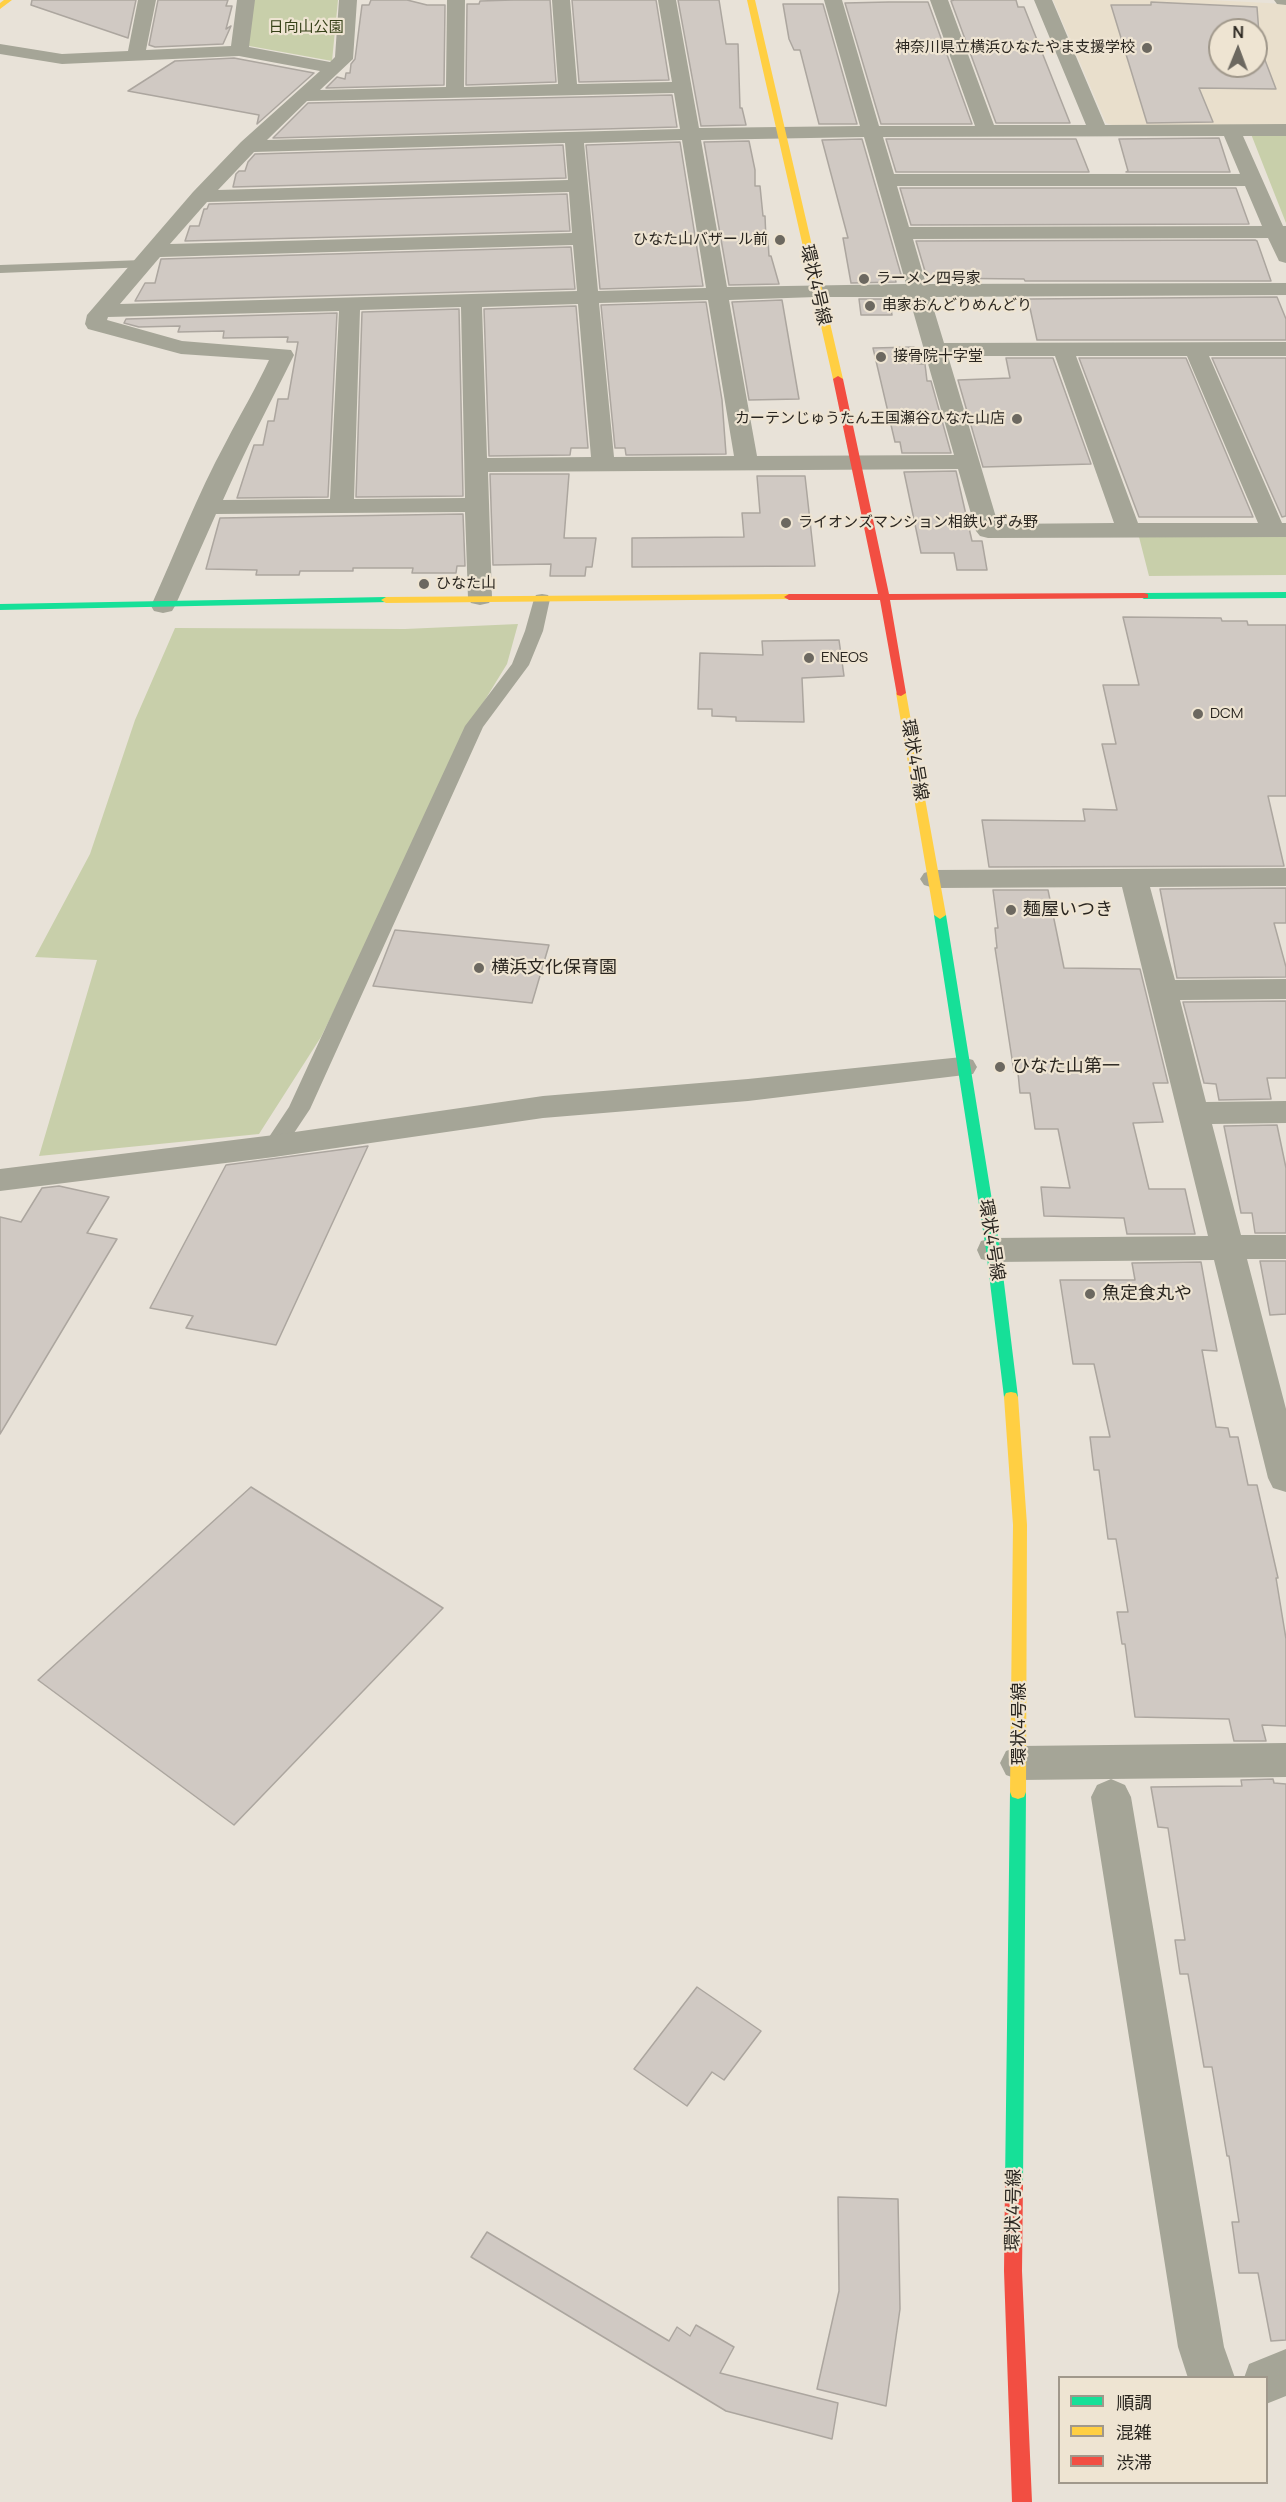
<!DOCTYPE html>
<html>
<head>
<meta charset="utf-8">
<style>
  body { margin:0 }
  #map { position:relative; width:1286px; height:2502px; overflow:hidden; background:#e8e2d8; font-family:Manrope,"Noto Sans JP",sans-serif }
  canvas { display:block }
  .legend { position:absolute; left:1058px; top:2376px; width:210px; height:108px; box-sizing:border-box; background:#eee4d2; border:2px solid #a0988b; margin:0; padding:8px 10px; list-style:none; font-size:18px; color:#2a2620 }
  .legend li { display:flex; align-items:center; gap:12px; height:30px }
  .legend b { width:30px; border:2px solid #a0988b }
  .north { position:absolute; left:1208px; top:18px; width:60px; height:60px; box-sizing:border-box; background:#eee4d2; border:2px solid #a0988b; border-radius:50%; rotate:1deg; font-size:16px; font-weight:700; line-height:24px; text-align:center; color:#2a2620 }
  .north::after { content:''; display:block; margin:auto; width:21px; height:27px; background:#6c6860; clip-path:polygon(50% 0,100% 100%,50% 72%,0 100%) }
</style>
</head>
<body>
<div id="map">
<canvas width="1286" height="2502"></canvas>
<ul class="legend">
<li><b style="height:8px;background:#16e098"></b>順調</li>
<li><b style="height:8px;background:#ffcf43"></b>混雑</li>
<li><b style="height:8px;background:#f24e42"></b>渋滞</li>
</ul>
<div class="north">N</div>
</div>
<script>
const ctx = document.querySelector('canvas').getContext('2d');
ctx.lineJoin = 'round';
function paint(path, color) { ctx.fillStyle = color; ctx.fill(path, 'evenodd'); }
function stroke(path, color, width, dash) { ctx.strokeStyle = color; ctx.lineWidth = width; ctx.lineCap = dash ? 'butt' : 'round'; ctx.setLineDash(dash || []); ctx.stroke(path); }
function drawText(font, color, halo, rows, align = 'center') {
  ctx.font = font + ' Manrope,"Noto Sans JP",sans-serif'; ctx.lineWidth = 4.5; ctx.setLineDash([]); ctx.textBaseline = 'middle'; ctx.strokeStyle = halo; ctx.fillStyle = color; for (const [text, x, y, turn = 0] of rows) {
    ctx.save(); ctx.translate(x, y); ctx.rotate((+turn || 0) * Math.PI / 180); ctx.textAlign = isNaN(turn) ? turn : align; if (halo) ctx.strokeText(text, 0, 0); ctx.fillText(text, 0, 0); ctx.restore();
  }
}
paint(new Path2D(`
  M1053,0H1210L1286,4V125L1115,126L1106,123ZM1220,30H1256V66H1220Z`), '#e9dfcc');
paint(new Path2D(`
  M252,0H338L332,61L244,45Z
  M1251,134H1286V223Z
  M1139,537H1286V575L1149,576Z
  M518,624L507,664L469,726L399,879L321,1037L259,1134L39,1156L97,960L35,957L90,854L135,720L175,628L405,629Z`), '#c8cfaa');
const building = new Path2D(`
  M32,0H136L128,38L31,5Z
  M158,0H228L226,6H232L226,29L231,26L223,44L155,47L149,45Z
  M371,0H407L427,5H445L444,85L326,88L337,77L345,79L346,73H350L351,64L355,59L362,5H369Z
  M513,0H550L556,82L466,85L467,4H479L480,1Z
  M572,0H656L669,80L579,82Z
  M678,0H719L726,44H738L740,108H742L746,125L701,126Z
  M954,0H1016L1018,7H1024L1070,123H996L951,1Z
  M889,2H928L972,124H881L845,3Z
  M1151,2L1257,7L1260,47L1276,89L1199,88L1213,122L1147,123L1111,5H1151ZM1220,30H1256V66H1220Z
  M783,4H823L857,124H819L800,50H794L789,39Z
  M234,58L314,73L257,124L259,115L128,91L175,61Z
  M672,95L677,127L273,138L308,103Z
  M1219,138L1230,172H1126L1128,171L1119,139Z
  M862,139L902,278H895L896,282L851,283L843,238H848L822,140Z
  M886,139H1076L1089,172H896Z
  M749,141L755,170V186H760L763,216H765L766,240H768L769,256H771L779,284L729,285L704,142Z
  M680,142L703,286L600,289L586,145Z
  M563,145L566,178L233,187L236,174L239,171H245L248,162L255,154Z
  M900,188H1236L1249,224L911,225Z
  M567,194L570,231L185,241L190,226H199L204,209H207L209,204Z
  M1255,240L1257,241L1271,281H1025L1024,279L927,278L916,241Z
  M571,247L575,289L135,301L145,283H155L161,259Z
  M1277,297L1286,319V340H1037L1028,299Z
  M859,299H889L892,315H861Z
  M782,300L799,399L749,400L732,302Z
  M706,302L722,400L726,454L626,455L625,448H615L601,305Z
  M576,306L588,448H571L570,455L489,456L484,309Z
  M459,309L463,496L356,497L362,312Z
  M337,313L328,497L237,498L254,445H263L268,421H274L278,399H288L298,342H287L288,337L223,338L224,331L178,332L180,326L139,327L124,323L126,319Z
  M914,347L917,364H925L927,381H931L951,453H902L900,442H895L873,348Z
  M1006,358H1053L1091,464L983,467L958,380L1010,378Z
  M1079,358H1186L1253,517H1139Z
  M1212,358H1286V516L1282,517Z
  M956,471L972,541H982L987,570H957L954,553H921L904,472Z
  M490,474H569L564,538H596L592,567H586L585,576H550L551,564L493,565Z
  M757,476H805L815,566L632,567V538L744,537L742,513H760Z
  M463,514L465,566H457L456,573H412L413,568H353V571H300L299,575H256L257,570L206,569L220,518Z
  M1123,617L1221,618L1222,621H1247L1248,625H1286V796H1268L1284,866L989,867L982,820L1085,821L1083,809L1117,810L1102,744H1116L1103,685H1139Z
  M839,640L844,676L802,678L804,722L736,721V717L712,716V709H698L700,653L763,655L762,641Z
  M1286,888V923H1274L1286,967V977L1177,978L1160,889Z
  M993,890H1048L1064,968L1140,969L1168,1083H1153L1163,1122L1133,1123L1149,1189H1185L1195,1234H1127L1124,1218L1044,1216L1041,1187L1070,1188L1058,1129H1035L1030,1093H1020L1018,1073L1014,1072L995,948H997L995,928H998Z
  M395,930L549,945L532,1003L373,986Z
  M1286,1001V1078H1267L1271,1099L1219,1100L1216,1084L1204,1083L1183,1002Z
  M1277,1125L1286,1168V1233H1255L1252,1213H1241L1224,1126Z
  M368,1146L276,1345L186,1328L193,1316L150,1308L226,1165Z
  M59,1186L109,1197L87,1233L117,1239L0,1434V1217L21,1222L42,1188Z
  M1260,1261H1286V1314L1270,1315Z
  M1201,1262L1217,1351L1202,1350L1216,1427L1228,1428L1230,1437H1238L1248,1485H1257L1278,1578H1276L1286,1639V1726L1262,1725L1266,1741H1234L1229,1719L1135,1717L1125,1644H1122L1117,1612H1128L1116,1539H1108L1099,1470H1094L1090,1437H1110L1094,1364H1073L1060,1280H1135L1132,1263Z
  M251,1487L443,1608L234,1825L38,1680Z
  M1273,1779L1274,1783L1286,1784V2340L1271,2341L1258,2273H1239L1232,2222H1239L1229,2156H1227L1212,2067H1204L1188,1974H1180L1175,1940H1185L1168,1828L1158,1827L1151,1787L1242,1786L1241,1780Z
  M697,1987L761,2031L724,2080L712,2072L687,2106L634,2069Z
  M838,2197L898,2199L900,2309L886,2406L817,2389L839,2291Z
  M487,2232L669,2341L677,2327L690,2336L696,2325L734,2347L720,2373L838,2403L832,2439L726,2411L471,2257Z`);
paint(building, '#d0c9c3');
stroke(building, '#aca69f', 1.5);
paint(new Path2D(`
  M143,260L148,261L150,264L148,267L0,273V265Z
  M542,594L548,595L550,599L543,631L529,665L483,727L310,1109L282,1151L274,1154L266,1151L263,1146L289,1107L465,726L512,664L525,631L534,599L536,595Z`), '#a5a597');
paint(new Path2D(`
  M138,0H156L146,50L231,46L237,0H255L249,47L330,62L335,57L339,0H357L353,59L320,90L446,87L447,0H465L464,87L558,84L552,0H570L577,84L672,82L658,0H676L699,128L860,126L824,0H842L879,126H975L930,0H948L994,125H1086L1034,0H1052L1105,125L1286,124V136H1243L1283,226H1286V263L1279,261L1268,238L913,239L926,284L1286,283V295L930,297L944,343L1286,342V356H1209L1282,523H1286V537L988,538L980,536L976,531L958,469L488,472L492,598L489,603L480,605L471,603L468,598L465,512L216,514L175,606L172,611L163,613L154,611L151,606C176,551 197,495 226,442C240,415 256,388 269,360L181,354L88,329L85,324L87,315L193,192L241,142L320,71L239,56L62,64L0,54V44L62,54L128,51ZM674,93L680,129L267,140L307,101ZM1224,136L1240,174H894L883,137ZM864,137L906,284L727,287L701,140ZM682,140L706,288L598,291L584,143ZM565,143L568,180L218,190L254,152ZM897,186H1245L1262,226L909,227ZM569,192L572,233L170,244L207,202ZM573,245L577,291L120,304L160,257ZM816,297H909L954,455L757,456L729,300ZM708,300L734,456L614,457L599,303ZM578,304L591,457L487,458L482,307ZM461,307L465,498L354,499L360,310ZM339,311L330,499L223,500C245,450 270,404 294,355L291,350L182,341L107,320L108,317ZM948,356H1055L1114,523L998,524ZM1076,356H1187L1258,523H1138Z
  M1274,0H1286V5L1277,4Z
  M1286,868V886L1150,887L1175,980L1286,979V999L1180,1000L1206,1102L1286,1101V1123L1212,1124L1241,1235H1286V1259H1247L1286,1409V1492L1273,1488L1268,1478L1214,1260L993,1262L981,1259L977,1250L981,1241L993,1238L1208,1236L1122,887L934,888L924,885L920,879L924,873L934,870Z
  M962,1057L973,1060L977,1067L973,1074L748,1101L543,1118L274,1157L0,1191V1169L274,1135L543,1096L748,1079Z
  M1286,1743V1777L1020,1780L1006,1775L1000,1763L1006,1751L1020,1746Z
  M1111,1779L1125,1785L1131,1797L1224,2347L1235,2378H1188L1178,2347L1091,1797L1097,1785Z
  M1286,2349V2396L1266,2404V2378H1244L1249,2364Z`), '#a5a597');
paint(new Path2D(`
  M1286,592V598L1144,599L1139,596L1144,593Z
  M386,597L391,600L390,602L0,610V604Z
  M940,911L946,915L1000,1250L1018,1397L1016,1401H1006L1004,1397L986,1250L934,915Z
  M1018,1785L1024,1787L1026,1792L1023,2184L1020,2190L1014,2193L1008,2190L1005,2184L1010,1792L1012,1787Z`), '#16e098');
paint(new Path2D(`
  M4,0H12L0,9V3Z
  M747,0H755L843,379L838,382L833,379Z
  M789,594L793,595V599L386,603L381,600L386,597Z
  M901,690L906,693L946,915L940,919L934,915L896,693Z
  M1011,1392L1016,1393L1018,1397L1027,1525L1026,1792L1024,1797L1018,1799L1012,1797L1010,1792L1013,1525L1004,1397L1006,1393Z`), '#ffcf43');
paint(new Path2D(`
  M838,376L843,379L889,594L1144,593L1148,594V598L890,600L906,693L901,696L897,695L880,600H789L784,597L789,594H878L833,379Z
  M1014,2175L1020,2178L1023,2184L1022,2271L1032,2502H1012L1004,2271L1005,2184L1008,2178Z`), '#f24e42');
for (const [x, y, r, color] of [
  [1147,48,6,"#6c6860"],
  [780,240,6,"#6c6860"],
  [864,279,6,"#6c6860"],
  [870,306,6,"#6c6860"],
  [881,357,6,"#6c6860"],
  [1017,419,6,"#6c6860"],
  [786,523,6,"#6c6860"],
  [424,584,6,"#6c6860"],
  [809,658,6,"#6c6860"],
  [1198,714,6,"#6c6860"],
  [1011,910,6,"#6c6860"],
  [479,968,6,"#6c6860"],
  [1000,1067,6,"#6c6860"],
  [1090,1294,6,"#6c6860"]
]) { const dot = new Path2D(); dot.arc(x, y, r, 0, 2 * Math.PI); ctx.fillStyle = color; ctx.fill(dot); stroke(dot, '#eee4d2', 2); }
drawText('15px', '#364118', '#eee4d2', [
  ["日向山公園",306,28]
]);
drawText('15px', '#2a2620', '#eee4d2', [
  ["神奈川県立横浜ひなたやま支援学校",1135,48,"right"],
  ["ひなた山バザール前",768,240,"right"],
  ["ラーメン四号家",876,279],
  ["串家おんどりめんどり",882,306],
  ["接骨院十字堂",893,357],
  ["カーテンじゅうたん王国瀬谷ひなた山店",1005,419,"right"],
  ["ライオンズマンション相鉄いずみ野",798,523],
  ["ひなた山",436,584],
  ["ENEOS",821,658],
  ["DCM",1210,714]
], 'left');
drawText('18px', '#2a2620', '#eee4d2', [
  ["環状4号線",815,285,77],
  ["環状4号線",914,760,80],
  ["環状4号線",991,1240,81],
  ["環状4号線",1020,1724,-90],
  ["環状4号線",1014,2210,-89]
]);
drawText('18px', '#2a2620', '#eee4d2', [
  ["麺屋いつき",1023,910],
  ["横浜文化保育園",491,968],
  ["ひなた山第一",1012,1067],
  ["魚定食丸や",1102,1294]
], 'left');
</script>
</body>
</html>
